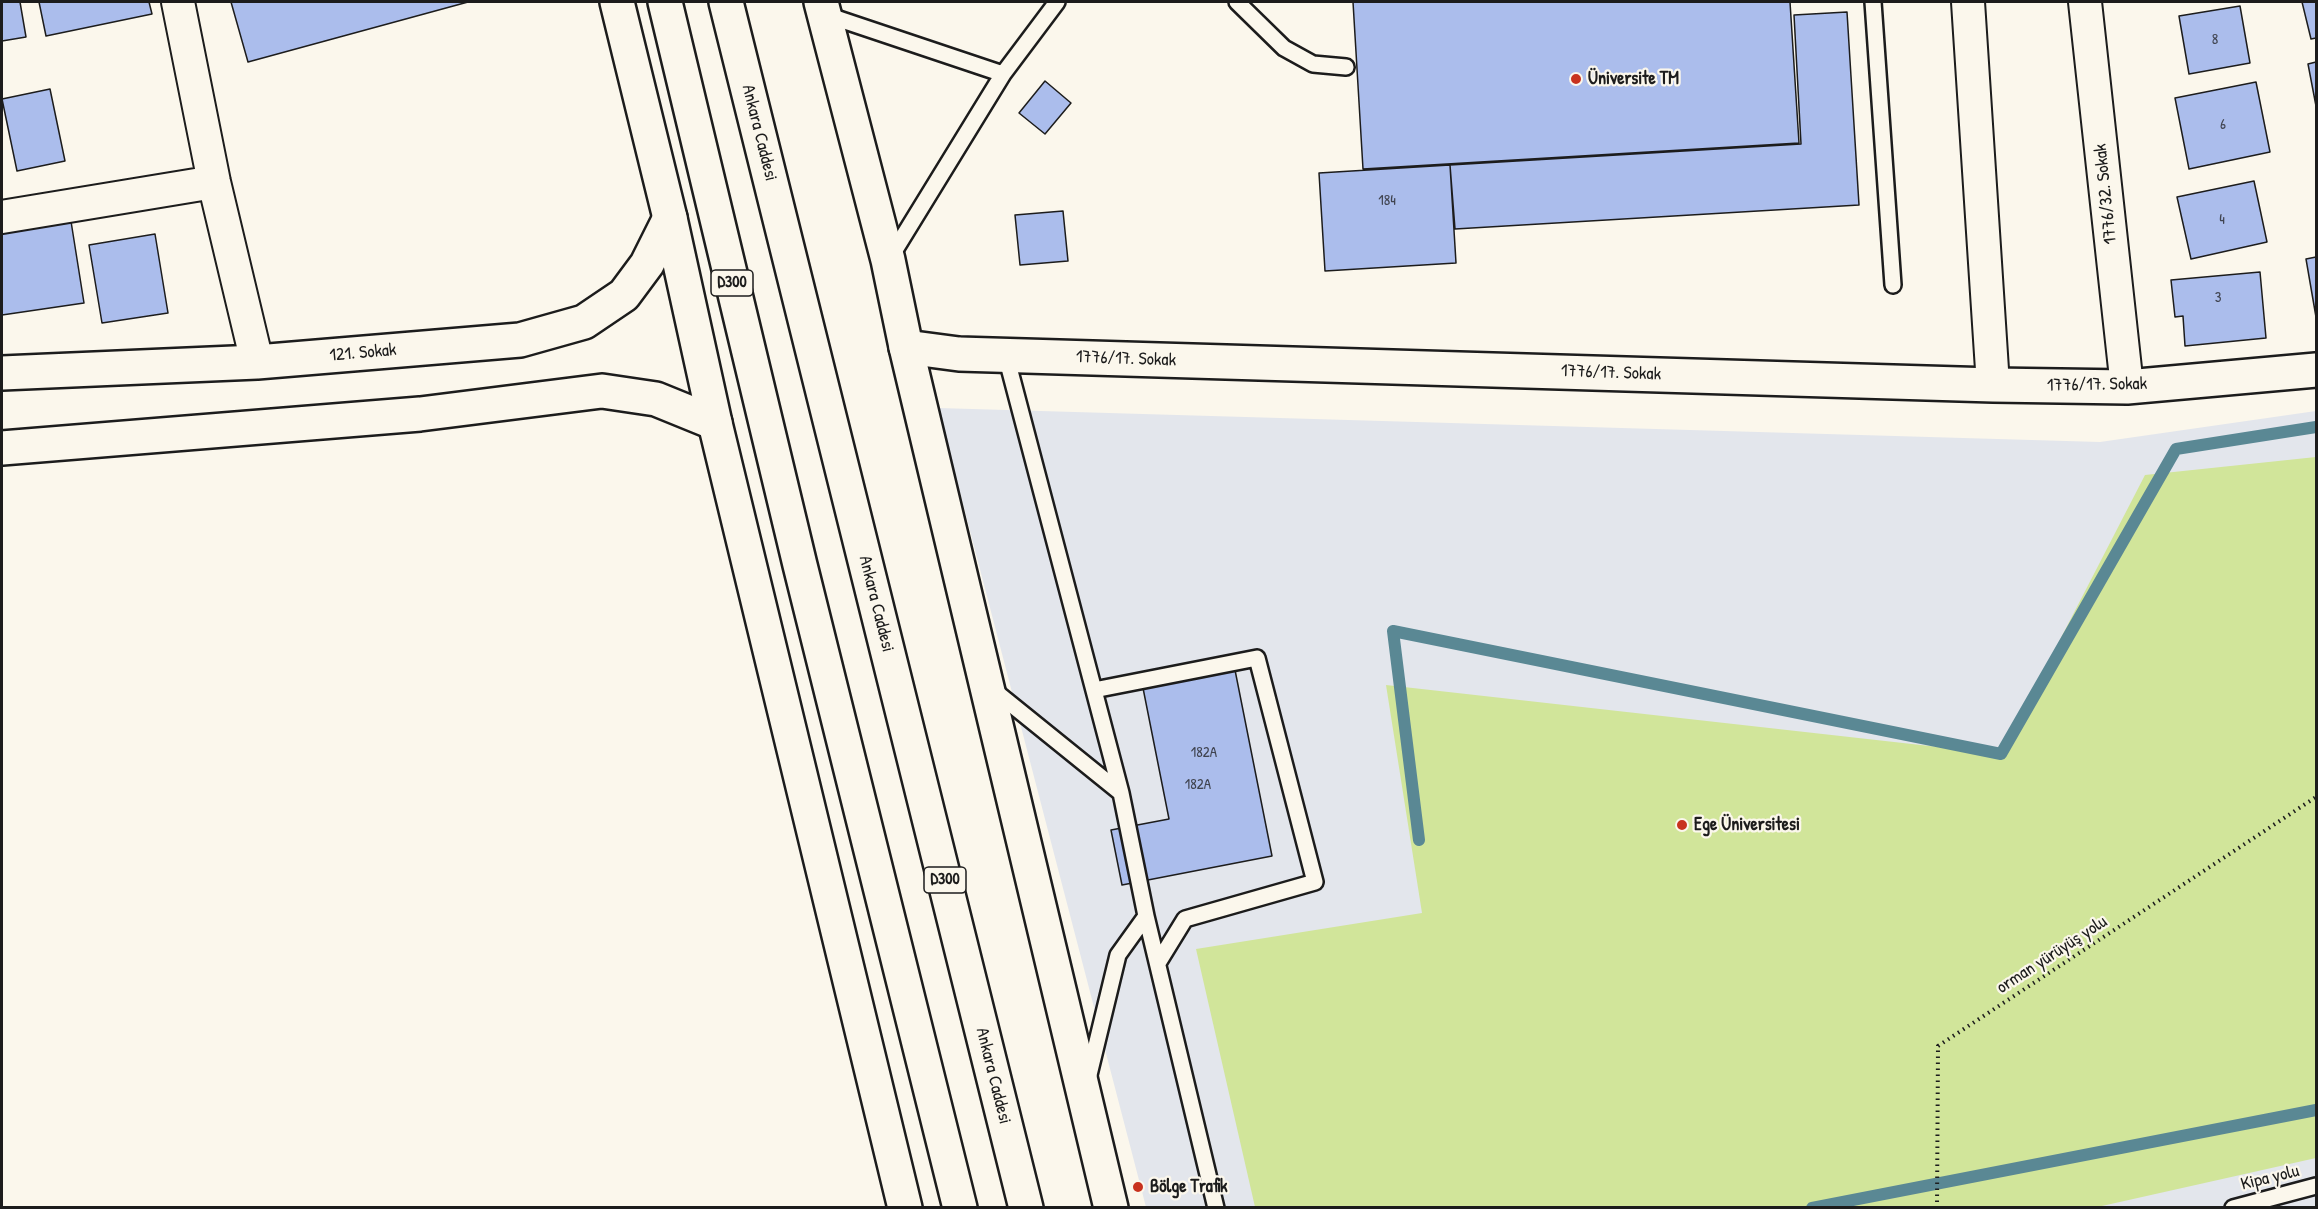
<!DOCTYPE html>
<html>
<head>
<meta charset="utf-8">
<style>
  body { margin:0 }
  #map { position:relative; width:2318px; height:1209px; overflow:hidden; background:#fbf7ec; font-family:"Patrick Hand",sans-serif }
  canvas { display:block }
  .frame { position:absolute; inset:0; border:3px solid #1c1c1c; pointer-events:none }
</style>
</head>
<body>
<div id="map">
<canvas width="2318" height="1209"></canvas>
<div class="frame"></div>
</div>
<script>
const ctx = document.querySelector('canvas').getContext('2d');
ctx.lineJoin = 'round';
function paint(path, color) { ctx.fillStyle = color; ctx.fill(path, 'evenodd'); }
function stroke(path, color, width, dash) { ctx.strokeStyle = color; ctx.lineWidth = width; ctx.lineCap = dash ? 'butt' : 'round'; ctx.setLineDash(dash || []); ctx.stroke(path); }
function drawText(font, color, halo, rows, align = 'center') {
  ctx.font = font + ' "Patrick Hand",sans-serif'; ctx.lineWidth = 4.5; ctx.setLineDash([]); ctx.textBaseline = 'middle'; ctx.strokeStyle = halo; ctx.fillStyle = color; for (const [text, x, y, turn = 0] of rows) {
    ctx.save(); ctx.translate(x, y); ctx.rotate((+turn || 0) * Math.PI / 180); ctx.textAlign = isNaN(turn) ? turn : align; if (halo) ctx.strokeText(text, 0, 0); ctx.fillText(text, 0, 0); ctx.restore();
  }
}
paint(new Path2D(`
  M938,408L2100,442L2316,411V1207H1146Z`), '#e3e6ec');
paint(new Path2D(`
  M2316,457V1158L2093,1208L1255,1207L1196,949L1422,913L1386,685L2001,754L2145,475Z`), '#d1e59a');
stroke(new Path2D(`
  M1419,840L1393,631L2001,754L2176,449L2316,427
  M1812,1208L2316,1110`), '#5a8894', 12);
const building = new Path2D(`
  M2,2H20L26,37L2,41Z
  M39,2H149L152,14L46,36Z
  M231,2H468L248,62Z
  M1353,2H1790L1799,143L1363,169Z
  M2302,2H2316V38L2311,39Z
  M2240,6L2250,63L2189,74L2179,16Z
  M1847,12L1859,205L1455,229L1450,165L1801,144L1794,15Z
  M2316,62V106L2308,64Z
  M1045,81L1071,103L1045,134L1019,113Z
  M2256,82L2270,152L2189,169L2175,98Z
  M50,89L65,161L17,171L2,99Z
  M1450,165L1456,263L1325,271L1319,173Z
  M2254,181L2267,242L2191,259L2177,197Z
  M1063,211L1068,261L1020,265L1015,215Z
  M70,215L84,303L2,315V225Z
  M155,234L168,313L102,323L89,245Z
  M2316,257V317L2306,259Z
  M2260,272L2266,338L2185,346L2183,316L2175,317L2171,280Z
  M1235,670L1272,856L1122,885L1111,830L1169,819L1143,688Z`);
paint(building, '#abbdec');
stroke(building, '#1c1c1c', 1.5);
const service = new Path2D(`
  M1237,2L1284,48L1313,64L1346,67
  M1873,2L1893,285
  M824,14L1003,74
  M890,258L1003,74L1057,2
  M1006,356L1121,793
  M991,688L1121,793L1146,916L1118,955L1088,1079
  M1094,690L1257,658L1315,882L1185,919L1158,963
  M1146,916L1216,1208
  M2233,1208L2316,1186`);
const minor = new Path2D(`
  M178,2L214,182L257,362
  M1968,2L1993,385
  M2085,2L2127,387
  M2,217L214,182`);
const tertiary = new Path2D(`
  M906,347L959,354L1993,385L2127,387L2316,370
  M2,373L257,362L520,340L584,322L624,295L647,264L670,218
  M2,448L420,414L602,391L656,399L715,423`);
const secondary = new Path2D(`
  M617,2L670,218L715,423L905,1208
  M821,2L888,260L906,347L1111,1208`);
const trunk = new Path2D(`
  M665,2L800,565L960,1208
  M726,2L1026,1208`);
stroke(service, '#1c1c1c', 20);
stroke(minor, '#1c1c1c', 36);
stroke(tertiary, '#1c1c1c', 38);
stroke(secondary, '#1c1c1c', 38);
stroke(trunk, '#1c1c1c', 38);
stroke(new Path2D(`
  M1937,1208L1938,1046L2316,797`), '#1c1c1c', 4, [1.5, 4.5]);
stroke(service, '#fbf7ec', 15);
stroke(minor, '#fbf7ec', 32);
stroke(tertiary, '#fbf7ec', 33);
stroke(secondary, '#fbf7ec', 33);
stroke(trunk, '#fbf7ec', 33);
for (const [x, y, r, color] of [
  [1576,79,6,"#c8321e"],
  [1682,825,6,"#c8321e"],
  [1138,1187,6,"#c8321e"]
]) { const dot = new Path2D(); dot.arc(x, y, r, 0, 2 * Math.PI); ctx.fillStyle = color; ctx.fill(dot); stroke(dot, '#fbf7ec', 2); }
drawText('15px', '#404450', null, [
  ["8",2215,40],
  ["6",2223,125],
  ["184",1387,201],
  ["4",2222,220],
  ["3",2218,298],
  ["182A",1204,753],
  ["182A",1198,785]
]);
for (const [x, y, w] of [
  [732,283,42],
  [945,880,42]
]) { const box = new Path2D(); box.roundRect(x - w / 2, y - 13, w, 26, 4.5); ctx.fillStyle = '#fbf7ec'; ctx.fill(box); stroke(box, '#1c1c1c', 1.5); }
drawText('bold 16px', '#1c1c1c', null, [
  ["D300",732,283],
  ["D300",945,880]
]);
drawText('bold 18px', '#1c1c1c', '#fbf7ec', [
  ["Üniversite TM",1588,79],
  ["Ege Üniversitesi",1694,825],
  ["Bölge Trafik",1150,1187]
], 'left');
drawText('18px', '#1c1c1c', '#fbf7ec', [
  ["Ankara Caddesi",759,133,76],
  ["1776/32. Sokak",2106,194,-96],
  ["121. Sokak",363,353,-5],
  ["1776/17. Sokak",1126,359,2],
  ["1776/17. Sokak",1611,373,2],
  ["1776/17. Sokak",2097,385,-1],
  ["Ankara Caddesi",876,604,76],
  ["orman yürüyüş yolu",2052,955,-33],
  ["Ankara Caddesi",993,1076,76],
  ["Kipa yolu",2270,1178,-14]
]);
</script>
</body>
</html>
